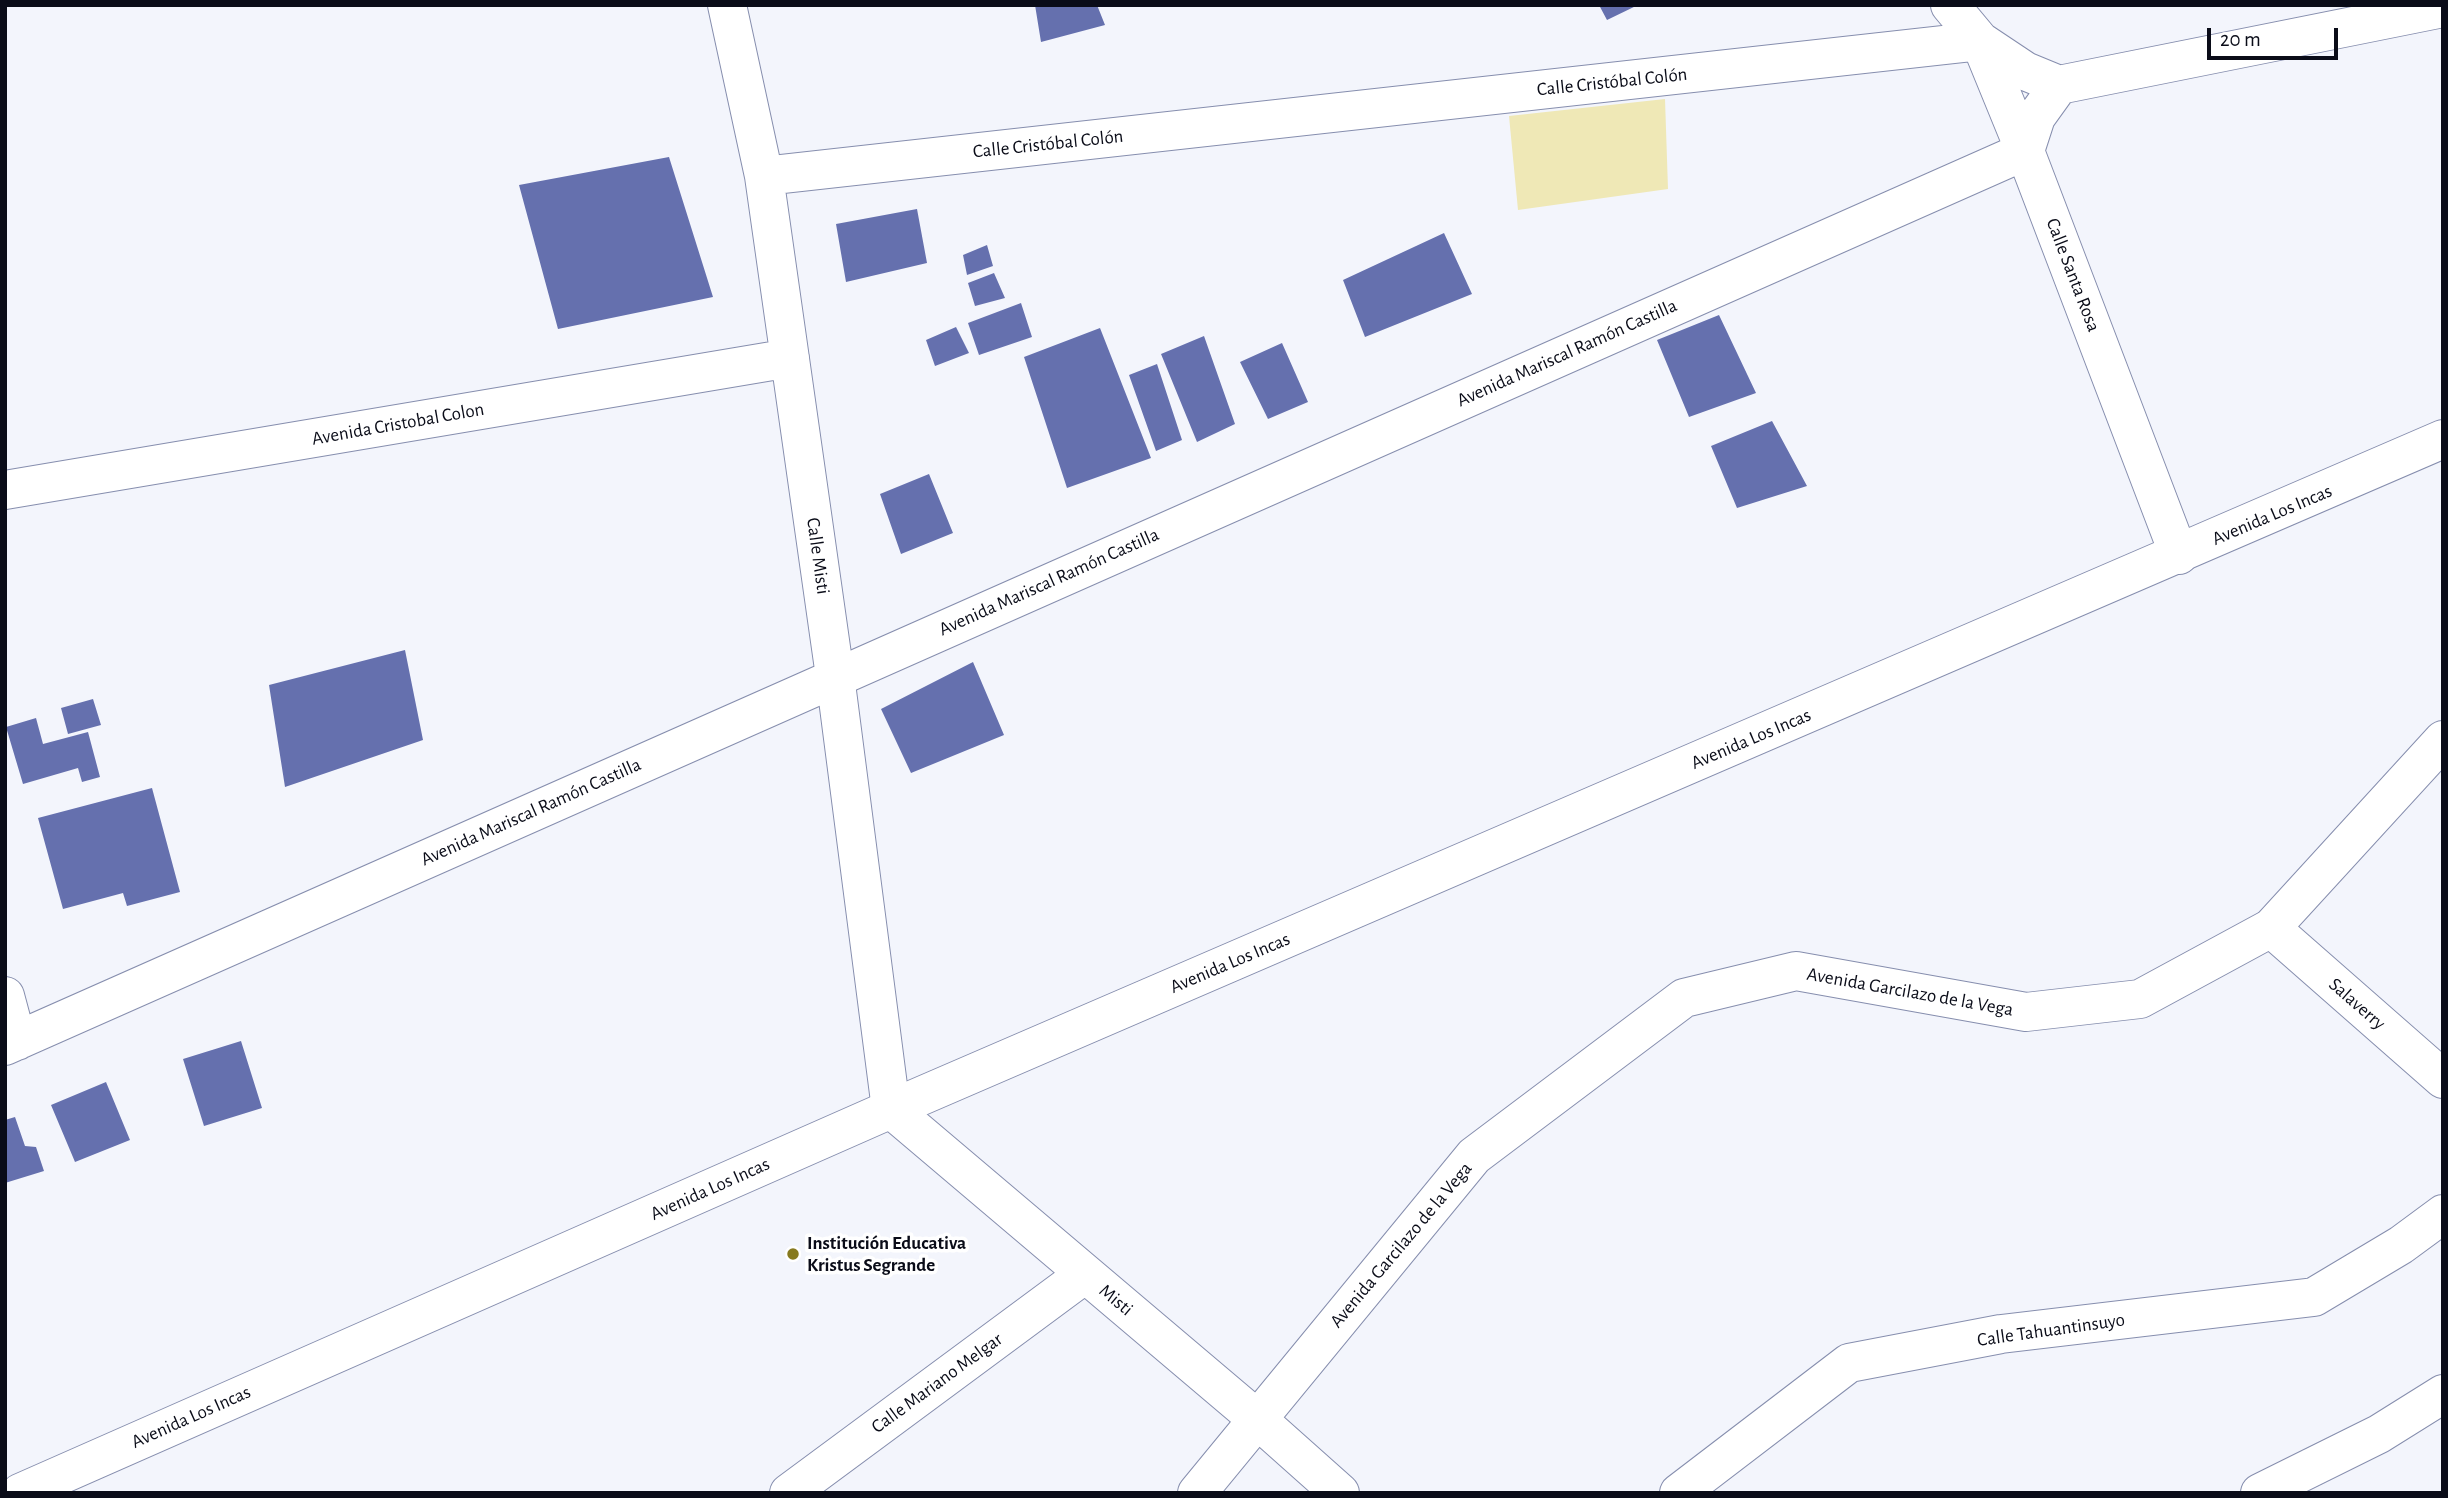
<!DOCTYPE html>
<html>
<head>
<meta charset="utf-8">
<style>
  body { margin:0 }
  #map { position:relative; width:2448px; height:1498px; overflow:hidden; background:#f3f5fc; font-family:"Alegreya Sans",sans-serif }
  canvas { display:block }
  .frame { position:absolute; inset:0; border:7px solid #0a0c18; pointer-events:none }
  .scale { position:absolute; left:2207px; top:28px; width:131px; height:32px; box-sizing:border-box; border:4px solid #0a0c18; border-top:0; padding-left:9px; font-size:21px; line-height:24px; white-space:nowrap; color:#0a0c18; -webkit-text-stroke:5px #fff; paint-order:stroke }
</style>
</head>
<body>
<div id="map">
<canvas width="2448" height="1498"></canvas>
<div class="frame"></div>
<div class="scale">20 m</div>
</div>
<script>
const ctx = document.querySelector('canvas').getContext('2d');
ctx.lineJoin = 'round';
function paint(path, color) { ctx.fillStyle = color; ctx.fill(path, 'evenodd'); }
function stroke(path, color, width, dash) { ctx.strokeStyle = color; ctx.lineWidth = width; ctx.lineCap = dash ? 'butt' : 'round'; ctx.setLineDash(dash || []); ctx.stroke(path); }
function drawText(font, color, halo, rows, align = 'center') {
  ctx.font = font + ' "Alegreya Sans",sans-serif'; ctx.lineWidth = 7; ctx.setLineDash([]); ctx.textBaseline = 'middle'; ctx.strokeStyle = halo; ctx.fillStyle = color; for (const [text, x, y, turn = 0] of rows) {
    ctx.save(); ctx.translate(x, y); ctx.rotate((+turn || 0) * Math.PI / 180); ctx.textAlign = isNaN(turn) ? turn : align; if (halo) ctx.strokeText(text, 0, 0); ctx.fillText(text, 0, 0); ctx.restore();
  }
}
paint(new Path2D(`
  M1665,99L1668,189L1518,210L1509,116Z`), '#efe8b6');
paint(new Path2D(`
  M1035,5H1097L1105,25L1041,42Z
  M1599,5H1638L1607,20Z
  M669,157L713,297L558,329L519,185Z
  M917,209L927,263L846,282L836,224Z
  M1444,233L1472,294L1365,337L1343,280Z
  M987,245L993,266L967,275L963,255Z
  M994,273L1005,298L975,306L968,283Z
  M1021,303L1032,337L979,355L968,323Z
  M1719,315L1756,393L1689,417L1657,340Z
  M956,327L969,353L935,366L926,340Z
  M1100,328L1151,458L1067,488L1024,357Z
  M1204,336L1235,424L1197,442L1161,354Z
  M1282,343L1308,402L1268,419L1240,362Z
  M1157,364L1182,440L1156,451L1129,375Z
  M1772,421L1807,486L1737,508L1711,446Z
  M929,474L953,533L901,554L880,494Z
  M405,650L423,740L285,787L269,685Z
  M973,662L1004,735L911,773L881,709Z
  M93,699L101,725L68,734L61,708Z
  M36,718L43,744L88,732L100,777L82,782L78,768L23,784L6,727Z
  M152,788L180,892L127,906L123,893L63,909L38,818Z
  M241,1041L262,1108L204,1126L183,1059Z
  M106,1082L130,1140L75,1162L51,1105Z
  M15,1117L25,1146L36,1147L44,1171L5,1183V1120Z`), '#6570ae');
const minor = new Path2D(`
  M727,5L764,176L835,676L891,1109L1257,1419L1340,1493
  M1950,5L1980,41L2025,151L2179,555
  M764,176L1980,41L2025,71L2059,85L2443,8
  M5,490L790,358
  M2271,928L2443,1079
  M5,996L17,1041
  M5,1046L2025,151L2036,117L2059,85
  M789,1493L1085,1274
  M1679,1493L1849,1363L2001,1334L2314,1297L2401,1245L2443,1214
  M2260,1493L2379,1434L2443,1394`);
const tertiary = new Path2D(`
  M20,1493L891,1109L2443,439
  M1197,1493L1474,1156L1684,998L1796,971L2026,1012L2140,999L2271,928L2443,740`);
stroke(minor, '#868eae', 40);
stroke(tertiary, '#868eae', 40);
stroke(minor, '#fff', 38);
stroke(tertiary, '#fff', 38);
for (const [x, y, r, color] of [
  [793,1254,7,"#86791e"]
]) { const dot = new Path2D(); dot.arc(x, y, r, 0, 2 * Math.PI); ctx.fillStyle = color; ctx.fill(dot); stroke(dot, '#fff', 2.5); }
drawText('19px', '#0a0c18', '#fff', [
  ["Calle Cristóbal Colón",1612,82,-6],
  ["Calle Cristóbal Colón",1048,144,-6],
  ["Calle Santa Rosa",2073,275,69],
  ["Avenida Mariscal Ramón Castilla",1567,353,-24],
  ["Avenida Cristobal Colon",398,424,-10],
  ["Avenida Los Incas",2272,515,-23],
  ["Calle Misti",818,556,82],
  ["Avenida Mariscal Ramón Castilla",1049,582,-24],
  ["Avenida Los Incas",1751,739,-23],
  ["Avenida Mariscal Ramón Castilla",531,812,-24],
  ["Avenida Los Incas",1230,963,-23],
  ["Avenida Garcilazo de la Vega",1910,992,10],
  ["Salaverry",2357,1004,41],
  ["Avenida Los Incas",710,1189,-24],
  ["Avenida Garcilazo de la Vega",1401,1245,-50],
  ["Misti",1116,1300,40],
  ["Calle Tahuantinsuyo",2051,1330,-8],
  ["Calle Mariano Melgar",937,1383,-36],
  ["Avenida Los Incas",191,1417,-24]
]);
drawText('bold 19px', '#0a0c18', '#fff', [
  ["Institución Educativa",807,1243],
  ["Kristus Segrande",807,1265]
], 'left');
</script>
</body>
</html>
